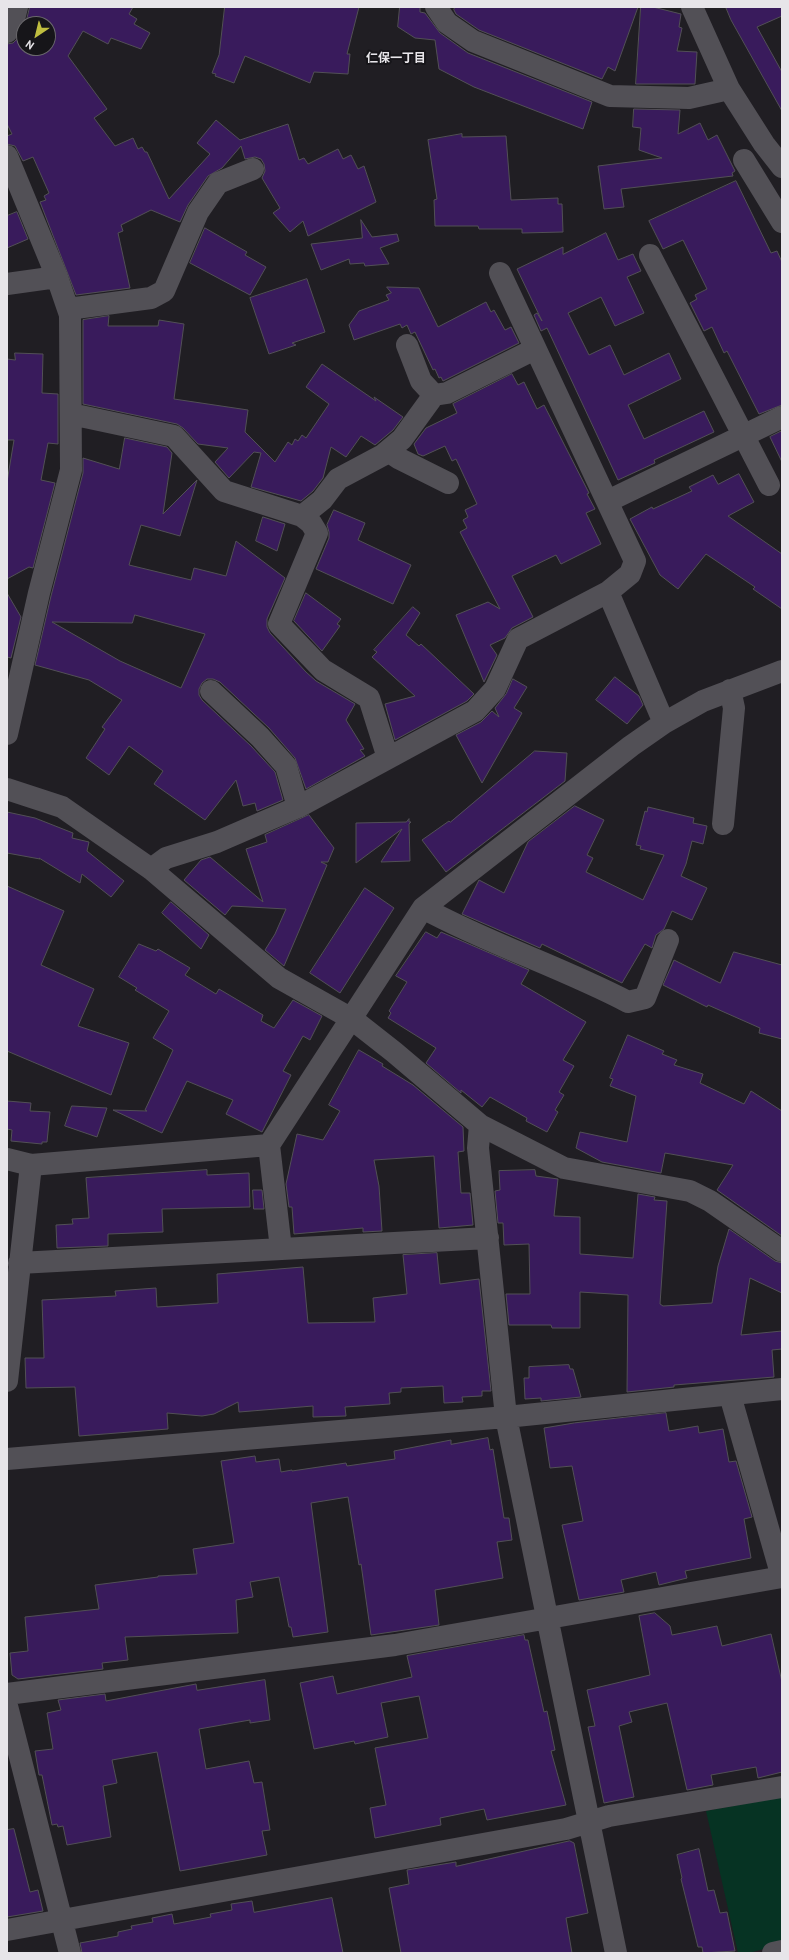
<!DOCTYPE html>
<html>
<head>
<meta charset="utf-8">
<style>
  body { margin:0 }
  #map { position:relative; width:789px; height:1960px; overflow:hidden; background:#201e23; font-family:"PT Sans",sans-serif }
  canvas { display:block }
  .frame { position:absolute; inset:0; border:8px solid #e7e5e9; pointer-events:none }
  .north { position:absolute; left:16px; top:16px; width:40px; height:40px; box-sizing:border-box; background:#161519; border:1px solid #6a686c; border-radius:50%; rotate:215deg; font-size:11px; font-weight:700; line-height:16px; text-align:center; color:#e7e5e9 }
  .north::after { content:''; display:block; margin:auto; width:14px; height:18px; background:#c0be40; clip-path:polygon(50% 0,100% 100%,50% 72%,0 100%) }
</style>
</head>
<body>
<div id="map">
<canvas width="789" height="1960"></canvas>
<div class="frame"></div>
<div class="north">N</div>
</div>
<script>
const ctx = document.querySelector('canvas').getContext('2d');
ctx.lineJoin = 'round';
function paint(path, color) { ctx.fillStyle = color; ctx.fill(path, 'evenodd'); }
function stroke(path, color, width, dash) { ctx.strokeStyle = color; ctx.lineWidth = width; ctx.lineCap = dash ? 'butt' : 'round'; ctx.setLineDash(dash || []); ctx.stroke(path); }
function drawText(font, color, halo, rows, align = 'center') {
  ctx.font = font + ' "PT Sans","Noto Sans JP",sans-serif'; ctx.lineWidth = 4; ctx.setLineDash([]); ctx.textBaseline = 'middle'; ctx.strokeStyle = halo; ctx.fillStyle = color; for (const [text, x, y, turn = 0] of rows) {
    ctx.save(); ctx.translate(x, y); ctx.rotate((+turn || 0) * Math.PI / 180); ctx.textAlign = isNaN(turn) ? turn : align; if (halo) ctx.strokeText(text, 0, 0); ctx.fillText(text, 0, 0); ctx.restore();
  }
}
paint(new Path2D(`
  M782,1797V1944L749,1953H738L706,1811Z`), '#063323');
const building = new Path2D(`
  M30,7H133L129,14L137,19L134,24L150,33L141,49L111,38L108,44L83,31L68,56L107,109L94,118L115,146L133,138L138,149L142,147L145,152H147L169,199L210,154L197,143L216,120L240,140L288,124L299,160L304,158L308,164L338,149L343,159L351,155L358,169L364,166L376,202L308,236L303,221L290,232L273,213L280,208L262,178L265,171L264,164L261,159L255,157L245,159L241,146L222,168L208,176L188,205L180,222L151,210L121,225L123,231L118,233L130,288L76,295L40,202L46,200L44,196L49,193L33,157L23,161L15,146L7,144V136L12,134L7,124V44L13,43L17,39L24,29V48H48V24H26Z
  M225,7H359L347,54H350L348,74L314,72L310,83L245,56L234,83L215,76L216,74L212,73L219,55Z
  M400,7H420V12L425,13L440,33L468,53L592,102L583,129L474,87L439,69L435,40L415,38L398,27Z
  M455,7H638L615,71L608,67L602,79L479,30L456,14L454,10Z
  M641,7H653L681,14L679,27L682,28L677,51L697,52L695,84H636Z
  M726,7H782V16L757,27L782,72V111L731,20Z
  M634,109L680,110L678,134L700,123L708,140L717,135L735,171L732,173L733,176L621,189L624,207L604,209L598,166L662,158L639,150L641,128L633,127Z
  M462,134V137L506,136L511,200L558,198V204H562L563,232L522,233V229H479L478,226H435L434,200L437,199L428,140Z
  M736,181L771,253L777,251L782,262V405L759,414L727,351L724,353L712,327L704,331L690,303L697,299L695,295L707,289L683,240L663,249L649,221Z
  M17,212L28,239L7,248V216Z
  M361,220L372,237L397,234L399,241L380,248L389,264L365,266L364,263L350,264L349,259L321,270L311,244L362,238Z
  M205,228L247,252L245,255L266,267L250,295L190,263Z
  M606,233L618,260L633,254L641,271L627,277L644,313L615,326L601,297L568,313L589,355L610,345L624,375L669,353L681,379L628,405L644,439L704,411L714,432L654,460L655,463L618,480L547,328L541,331L534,315L537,313L542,321L517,269L563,247V254Z
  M307,279L325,332L292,343L296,345L269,354L250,298Z
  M387,287L419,288L438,327L486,302L491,312L494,310L505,330L511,327L519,343L443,381L441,377L439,378L435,369L433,370L415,332L411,334L407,325L402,328L400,324L354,340L349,325L359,311L389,300L386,295L391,293Z
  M109,316L108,326H158L159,320L184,324L174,399L248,410L245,432L275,462L288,442L292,445L295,439L298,441L302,435L306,438L329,404L306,387L322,364L376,401L374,397L403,417L393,430L375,445L361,436L346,457L331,447L323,478L313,491L301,501L251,487L261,453L254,452L229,478L215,462L228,448L198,444L183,428L177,424L83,404V320Z
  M15,353L43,354L42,393L58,394V444L48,443L41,480L55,483L33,568L29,567L7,579V482L14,440H7V359L15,360Z
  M512,374L518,385L524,382L537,409L544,405L589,493L587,494L595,509L586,513L601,544L561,564L556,555L512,576L533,617L512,628L505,638L490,645L497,655L484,682L456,615L488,602L500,609L460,532L467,528L463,520L468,517L465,510L477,504L456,459L452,461L445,446L423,456L418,454L414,444L426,428L457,413L453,404Z
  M782,431V462L770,437Z
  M125,438L167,447L172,453L163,514L197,480L180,536L141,525L129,565L191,580L194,568L226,576L236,541L285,578L267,619V627L270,633L306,672L316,681L355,704L346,720L364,749L360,750L365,756L306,789L295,758L269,728L220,682L213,679H207L202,683L199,689V695L202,700L251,746L275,772L283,800L257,811L255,803L243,806L236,780L205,820L154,784L163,771L129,746L109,775L86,758L105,729L102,727L122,700L89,680L35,665L51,596L83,473V458L119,469ZM135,615L205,634L181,688L120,661L52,622L132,623Z
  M739,474L754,502L728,516L782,554V609L753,589L755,587L706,554L678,589L660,575L630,519L652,507L653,509L692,491L689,487L713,475L718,484Z
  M334,510L365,523L358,540L411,565L393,604L316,569L329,538V532L327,525Z
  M263,517L285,524L277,551L256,541Z
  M7,593L21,617L11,658L7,657Z
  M306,593L341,619L337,624L340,626L322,651L294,621Z
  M413,607L420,613L406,635L419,646L421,644L474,694L467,701L395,740L385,704L415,696L372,657L377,652L374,650Z
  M615,677L639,696L643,705L627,724L596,700Z
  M513,679L527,687L514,708L522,713L482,783L456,735L481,722L492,711L499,717L495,708L506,694Z
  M535,751L567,753L565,781L446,872L422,840L449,821L450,822Z
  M575,806L604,820L587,855L593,858L586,872L643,900L664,855L640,849L641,846L636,845L645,811L647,812L648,807L694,818L693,823L707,826L703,844L692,841L686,864L681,876L707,888L692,920L672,911L664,929L656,935L652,948L645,944L622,983L542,944L540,948L462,914L479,880L504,893L528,842Z
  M7,812L35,818L73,833L72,838L89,842L87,851L124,881L111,897L82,874L80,883L39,858L40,859L7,853Z
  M309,815L334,848L328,862H321L327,865L284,966L265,950L275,934L286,909L232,906L225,915L184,880L201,860L210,857L263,902L246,849L267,842L265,835Z
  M409,819V822H411L409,824L410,861L381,862L402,829L356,863V823L406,822Z
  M7,886L64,911L41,965L94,989L78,1026L129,1043L111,1095L7,1051Z
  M365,888L394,908L340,993L310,973Z
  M171,902L209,935L201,949L162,913Z
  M426,932L437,938L441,932L529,970L521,984L586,1022L563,1060L574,1066L559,1092L564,1095L555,1110L558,1112L547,1132L526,1121L527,1118L490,1097L482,1107L461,1090V1093L426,1063L436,1048L388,1018L391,1013L389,1011L407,982L396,976Z
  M139,944L156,951L158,949L190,968L185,975L216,994L219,989L263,1015L261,1021L274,1028L293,1000L322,1016L310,1040L303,1036L283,1071L291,1075L262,1132L226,1114L233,1100L187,1081L162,1133L113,1110L147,1111L145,1110L173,1050L153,1038L169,1011L135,990L137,988L119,977Z
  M734,952L782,965V1039L759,1033L760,1028L708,1005L707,1007L663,985L674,960L720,983Z
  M628,1035L664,1051L662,1054L677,1060L674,1065L703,1074L700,1083L744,1104L751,1091L782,1111V1236L717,1190L733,1165L665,1153L661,1173L602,1162L576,1148L580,1132L627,1142L636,1096L610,1086L613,1079L610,1078Z
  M359,1050L383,1064L382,1066L413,1085L463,1127L464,1151L458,1152L461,1193H470L473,1225L439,1228L434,1156L374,1160L379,1186L382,1231L363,1232V1228L294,1234L292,1207H289L286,1184L297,1134L323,1140L340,1111L329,1105Z
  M7,1101L31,1103L30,1111L50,1112L47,1142H42V1144L11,1141L12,1130L7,1129Z
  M72,1106L107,1108L97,1137L65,1126Z
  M207,1170V1175L249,1173L250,1207L162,1209L163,1232L108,1234V1246L57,1248L56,1225L73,1224L72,1219L89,1218L86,1178Z
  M535,1170L536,1176L558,1179L554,1216L580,1217V1254L633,1258L638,1194L655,1197L654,1200L667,1201L660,1304L663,1306L712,1303L718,1266L729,1229L775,1261L782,1263V1293L750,1278L741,1335L782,1331V1349L772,1350L774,1377L674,1385V1387L627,1392L628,1295L580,1292V1328H552L551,1325H509L506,1294H530L529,1244L504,1245L503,1223H498L495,1191L500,1190L499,1171Z
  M253,1190H262L264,1209H254Z
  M437,1253L440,1284L479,1279L491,1391H482V1396L462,1397L463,1402L444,1403L443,1386L401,1388V1392L389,1393L390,1404L345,1407L346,1416L313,1417V1406L239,1412L238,1402L214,1414L202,1416L167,1413L168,1429L79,1436L75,1387L26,1388L25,1358H44L42,1300L116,1296L115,1291L156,1288L157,1307L218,1303L217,1274L303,1267L308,1323L375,1322L373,1298L407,1294L403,1255Z
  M569,1365L570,1369H573L581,1397L541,1401V1398L525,1399L524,1378H529V1367Z
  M666,1413L669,1431L698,1426L699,1433L723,1429L729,1462L736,1461L752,1517L744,1519L751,1558L685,1571L687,1578L659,1585L656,1572L621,1580L624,1592L579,1600L562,1525L583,1521L572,1466L550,1468L544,1428L574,1423Z
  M488,1438L490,1450L493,1449L504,1518H509L512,1540L497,1542L503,1578L435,1590L439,1625L371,1635L361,1564L359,1565L348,1497L311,1503L328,1632L293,1637L291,1627H289L279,1577L250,1582L253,1597L236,1600L238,1633L125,1637L128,1660L102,1663L103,1669L18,1679L12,1675L10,1653L28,1651L25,1617L99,1609L95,1585L158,1577V1576L197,1574L193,1549L234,1543L221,1461L255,1456L256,1462L279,1459L281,1472L292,1470V1471L346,1463L347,1466L395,1459L394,1451L451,1440V1444Z
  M655,1613L670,1626L672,1635L717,1626L722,1646L771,1634L782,1682V1772L758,1778L756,1767L711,1775L713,1785L687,1790L667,1703L629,1712L632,1722L619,1726L634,1797L604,1803L588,1727L595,1726L587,1690L650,1675L639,1616Z
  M524,1635L525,1640H528L544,1712L547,1711L555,1750L551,1751L566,1805L487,1820L484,1809L440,1818L441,1825L375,1838L370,1808L386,1805L375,1748L428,1738L419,1696L381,1703L388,1737L355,1744L354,1741L314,1749L300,1683L333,1676L337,1694L412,1677L407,1656Z
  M265,1680L270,1720L250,1723V1720L199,1729L206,1769L249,1761L254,1783L262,1782L270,1830L262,1831L267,1855L180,1871L157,1752L112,1760L117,1783L103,1786L111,1837L67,1845L63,1826L58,1827L57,1824L52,1825L42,1775H39L35,1751L53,1749L47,1713L61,1710L58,1700L105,1694L106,1701L196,1684L197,1690Z
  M14,1829L30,1892L38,1890L43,1911L7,1917V1830Z
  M570,1841L574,1843L588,1913L566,1918L572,1953H401L389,1888L409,1884L407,1870L456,1862V1866Z
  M699,1849L708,1891L714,1890L720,1913L727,1912L735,1951L703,1953L702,1947H698L681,1879L682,1878L677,1855Z
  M332,1898L343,1953H82L80,1943L118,1936V1932L132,1929L131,1926L153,1922L152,1918L172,1914L174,1924L211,1917L210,1914L232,1910L231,1904L252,1901L254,1912Z`);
paint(building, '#391b5c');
stroke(building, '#525056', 1);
stroke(new Path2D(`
  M436,7L447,23L473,41L610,96L689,98L729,89
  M692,7L729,89L764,144L782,167
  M7,32L13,23L17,7
  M7,156L57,277L70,315L71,470L39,593L7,734
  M744,160L782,222
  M650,255L769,485
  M500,273L635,561L630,574L608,592
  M7,284L57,277
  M68,309L151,298L164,291L198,212L218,183L253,169
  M407,345L421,381L434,395L447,393L535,349
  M71,414L174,436L224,491L302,516L322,500L338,479L383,455L402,439L434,395
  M388,451L400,459L448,483
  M608,501L782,417
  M302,516L311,523L317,533L279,624L323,670L369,698L388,758
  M211,691L260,737L286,766L298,807
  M7,789L62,807L151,869L279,978L352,1019L394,1052L480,1125L564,1168L690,1191L710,1201L782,1251
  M723,824L734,708L730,690
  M151,869L166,858L217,842L298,807L475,711L495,689L518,639L608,592L664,723
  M423,908C489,944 561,967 628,1002L645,998L668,940
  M480,1125L478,1148L506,1417L616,1953
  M269,1145L281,1249
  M7,1159L31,1165L269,1145L423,908L631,746L664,723L703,701L782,671
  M19,1263L488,1238
  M7,1381L31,1165
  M730,1395L782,1577
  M7,1459L506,1417L782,1389
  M7,1694L395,1645L782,1577
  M7,1706L70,1953
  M7,1930L566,1829L609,1816L782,1787
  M773,1953L782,1951`), '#525056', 22);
drawText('bold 12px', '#e7e5e9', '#161519', [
  ["仁保一丁目",396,59]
]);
</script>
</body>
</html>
